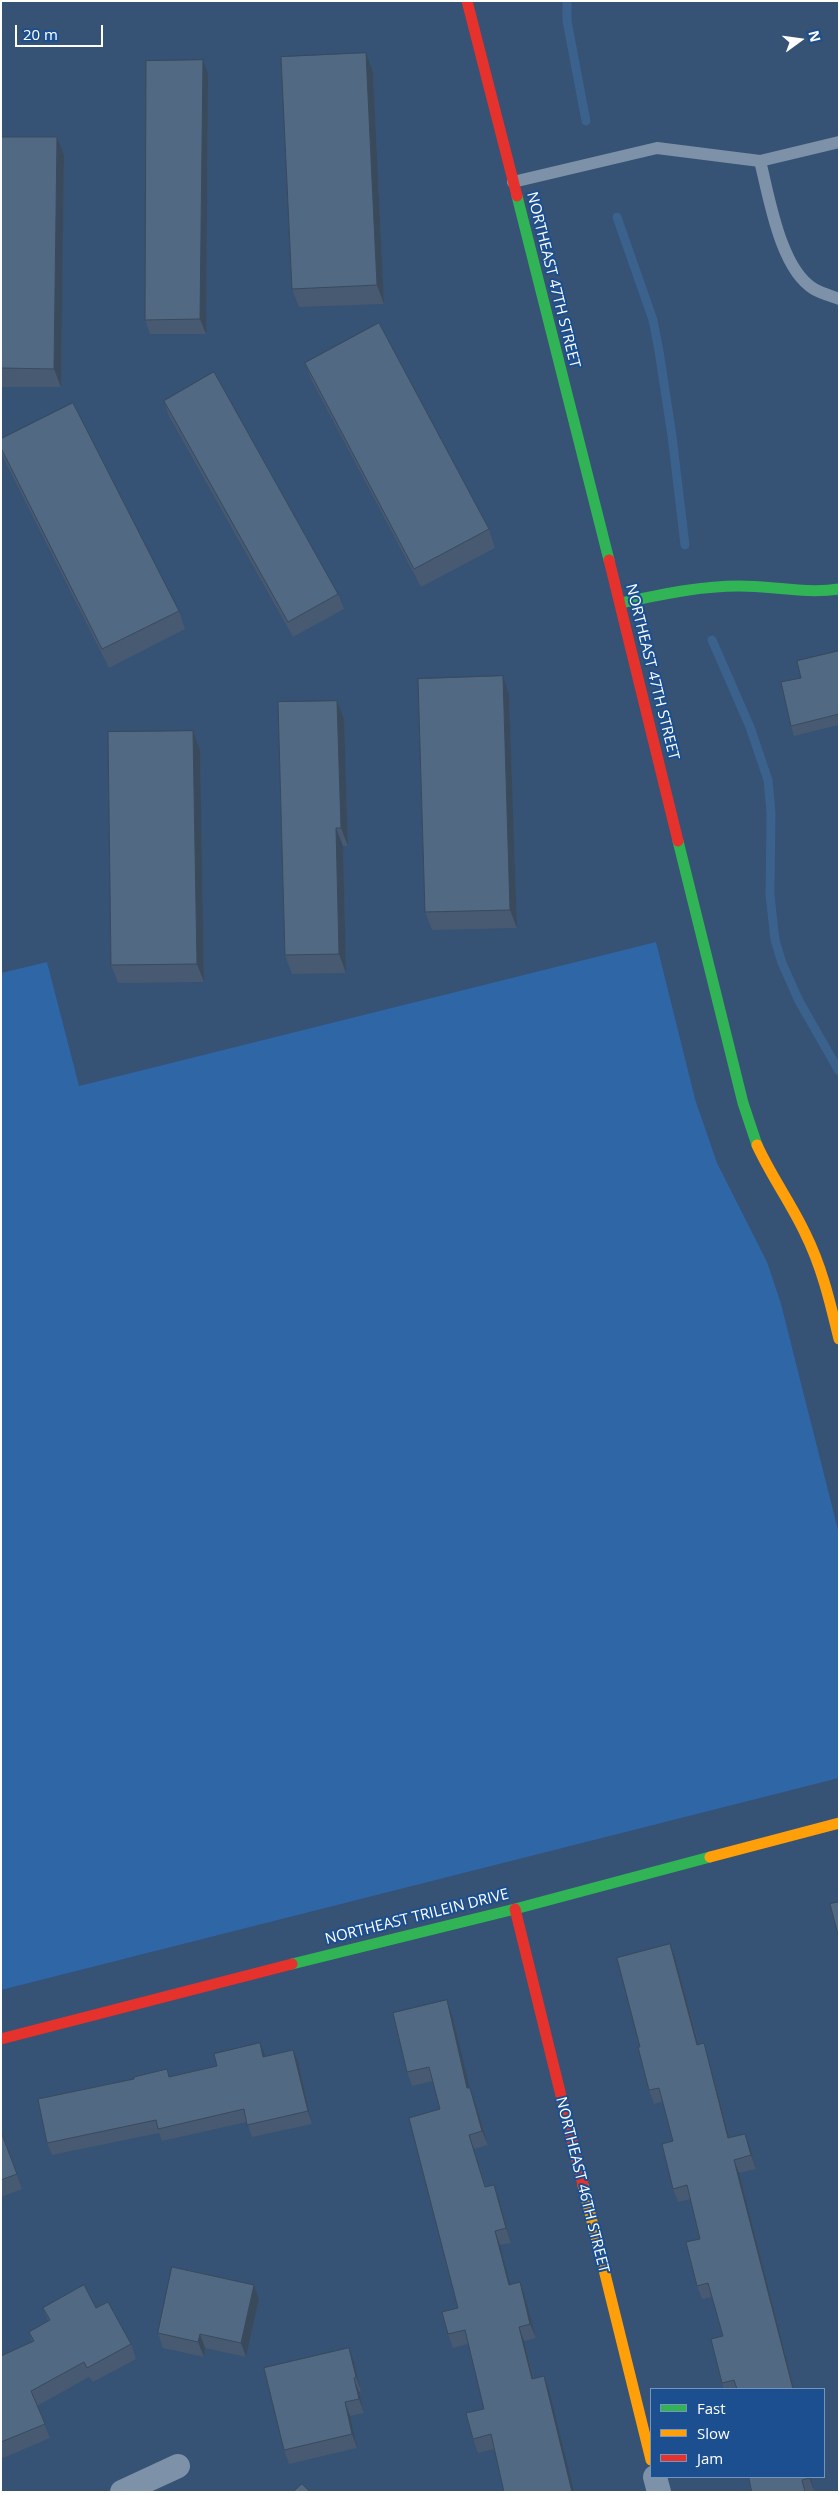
<!DOCTYPE html>
<html>
<head>
<meta charset="utf-8">
<style>
  body { margin:0 }
  #map { position:relative; width:840px; height:2493px; overflow:hidden; background:#365274; font-family:"Open Sans",sans-serif }
  canvas { display:block }
  .frame { position:absolute; inset:0; border:2px solid #fff; pointer-events:none }
  .legend { position:absolute; left:650px; top:2388px; width:175px; height:90px; box-sizing:border-box; background:#1b4f8f; border:1px solid #7695bc; margin:0; padding:6px 9px; list-style:none; font-size:15px; color:#fff }
  .legend li { display:flex; align-items:center; gap:10px; height:25px }
  .legend b { width:25px; border:1px solid #7695bc }
  .north { position:absolute; left:775px; top:15px; width:50px; height:50px; -webkit-text-stroke:4px #1b4f8f; paint-order:stroke; rotate:76deg; font-size:14px; font-weight:700; line-height:20px; text-align:center; color:#fff }
  .north::after { content:''; display:block; margin:auto; width:18px; height:22px; background:#fff; clip-path:polygon(50% 0,100% 100%,50% 72%,0 100%) }
  .scale { position:absolute; left:15px; top:25px; width:88px; height:22px; box-sizing:border-box; border:2px solid #fff; border-top:0; padding-left:6px; font-size:15px; line-height:18px; white-space:nowrap; color:#fff; -webkit-text-stroke:4px #1b4f8f; paint-order:stroke }
</style>
</head>
<body>
<div id="map">
<canvas width="840" height="2493"></canvas>
<div class="frame"></div>
<ul class="legend">
<li><b style="height:6px;background:#30b455"></b>Fast</li>
<li><b style="height:6px;background:#ff9f0a"></b>Slow</li>
<li><b style="height:6px;background:#e5322d"></b>Jam</li>
</ul>
<div class="north">N</div>
<div class="scale">20 m</div>
</div>
<script>
const ctx = document.querySelector('canvas').getContext('2d');
ctx.lineJoin = 'round';
function paint(path, color) { ctx.fillStyle = color; ctx.fill(path, 'evenodd'); }
function stroke(path, color, width, dash) { ctx.strokeStyle = color; ctx.lineWidth = width; ctx.lineCap = dash ? 'butt' : 'round'; ctx.setLineDash(dash || []); ctx.stroke(path); }
function drawText(font, color, halo, rows, align = 'center') {
  ctx.font = font + ' "Open Sans",sans-serif'; ctx.lineWidth = 4; ctx.setLineDash([]); ctx.textBaseline = 'middle'; ctx.strokeStyle = halo; ctx.fillStyle = color; for (const [text, x, y, turn = 0] of rows) {
    ctx.save(); ctx.translate(x, y); ctx.rotate((+turn || 0) * Math.PI / 180); ctx.textAlign = isNaN(turn) ? turn : align; if (halo) ctx.strokeText(text, 0, 0); ctx.fillText(text, 0, 0); ctx.restore();
  }
}
paint(new Path2D(`
  M656,942L695,1099L717,1163L767,1262L781,1304L839,1534V1778L1,1990V973L47,962L79,1086Z`), '#2f66a5');
stroke(new Path2D(`
  M567,1V21L586,121
  M617,217L653,320L659,351L672,436L685,545
  M712,640L750,727L768,780L771,813L770,895L775,940L782,963L799,1001L839,1071`), '#3b618d', 9);
stroke(new Path2D(`
  M760,161C769,196 780,269 814,289C821,293 831,296 839,299
  M513,182L657,148L760,161L839,142`), '#7d92a8', 12);
stroke(new Path2D(`
  M655,2477L659,2492
  M122,2492L178,2466`), '#7d92a8', 24);
stroke(new Path2D(`
  M517,196L609,560
  M620,603C659,595 699,586 739,586C773,586 805,594 839,589
  M678,841L743,1103L757,1145
  M292,1964L515,1909L710,1857`), '#30b455', 11);
stroke(new Path2D(`
  M757,1145C771,1176 791,1203 805,1233C822,1267 830,1302 839,1339
  M710,1857L839,1823
  M583,2185L651,2460`), '#ff9f0a', 11);
stroke(new Path2D(`
  M467,1L517,196
  M609,560L678,841
  M515,1909L583,2185
  M1,2039L292,1964`), '#e5322d', 11);
paint(new Path2D(`
  M366,53L373,72L384,304L299,307L292,289Z
  M208,74L206,334H150L145,320Z
  M1,137H57L64,155L61,387H1Z
  M305,363L489,529L495,548L421,587L312,381Z
  M164,401L338,594L344,609L293,637L169,416Z
  M1,439L179,611L185,629L109,668L4,459L1,451Z
  M839,651V725L794,736L791,726L801,678Z
  M509,695L517,928L432,930L425,912Z
  M337,701L344,719L348,846H343L346,973L292,974L285,955Z
  M193,731L200,750L204,982L118,983L111,965Z
  M670,1944L675,1957L699,2044L708,2057L730,2138L750,2147L756,2169L739,2173L794,2389H724L722,2383L723,2336L712,2297L702,2299L697,2286L700,2239L690,2199L678,2202L673,2189V2141L663,2101L654,2104L649,2090L640,2047Z
  M452,2015L469,2088H470L475,2102L488,2145L474,2149L486,2187L494,2185L499,2199L511,2243L500,2245L510,2285L525,2297L536,2338L524,2341L534,2378L549,2390L495,2449L478,2453L473,2439L484,2409L468,2344L453,2348L448,2334L458,2308L440,2109L433,2081L412,2086L407,2072Z
  M265,2056L298,2062L312,2124L252,2137L247,2122L162,2141L159,2133L52,2155L47,2143L134,2079L170,2077Z
  M1,2132L22,2189L1,2197Z
  M254,2285L259,2299L246,2357L205,2348L204,2357L163,2348L158,2333Z
  M43,2308H96L131,2344L136,2359L93,2382L89,2377L37,2406L50,2438L3,2458L1,2454V2356L32,2342L29,2332L48,2321Z
  M349,2348L354,2362L361,2391L359,2392L364,2413L350,2416L357,2448L289,2464L284,2450Z
  M749,2477H811L814,2491L752,2492Z`), '#475a72');
paint(new Path2D(`
  M366,53L373,72L384,304L377,285Z
  M203,60L208,74L206,334L200,319Z
  M57,137L64,155L61,387L54,369Z
  M503,676L509,695L517,928L510,910Z
  M337,701L344,719L348,846L341,828Z
  M193,731L200,750L204,982L197,964Z
  M336,828L343,846L346,973L339,954Z
  M670,1944L675,1957L702,2058L697,2045Z
  M447,2000L452,2015L473,2102L467,2088Z
  M260,2043L265,2055L268,2069L263,2057Z
  M704,2043L708,2057L733,2151L728,2138Z
  M293,2050L298,2062L312,2124L308,2111Z
  M470,2088L475,2102L488,2145L482,2131Z
  M745,2134L750,2147L756,2169L751,2155Z
  M469,2135L474,2149L490,2202L485,2187Z
  M734,2160L739,2173L794,2389H793Z
  M494,2185L499,2199L511,2243L506,2228Z
  M495,2231L500,2245L514,2299L509,2285Z
  M520,2282L525,2297L536,2338L530,2324Z
  M254,2285L259,2299L246,2357L241,2343Z
  M519,2327L524,2341L537,2393L532,2379Z
  M200,2334L205,2348L204,2357L198,2342Z
  M349,2348L354,2362L361,2391L356,2377Z
  M544,2376L549,2390L574,2492H572Z
  M354,2378L359,2392L364,2413L359,2399Z
  M345,2402L350,2416L357,2448L352,2434Z
  M809,2477H811L814,2491Z`), '#394a5c');
const building = new Path2D(`
  M366,53L377,285L292,289L281,57Z
  M203,60L200,319L145,320L146,61Z
  M1,137H57L54,369L1,368Z
  M379,323L489,529L414,569L305,363Z
  M214,372L338,594L288,622L164,401Z
  M73,403L179,611L102,649L1,448V439Z
  M839,651V714L791,726L781,682L801,678L797,661Z
  M503,676L510,910L425,912L418,679Z
  M337,701L341,828H336L339,954L285,955L278,702Z
  M193,731L197,964L111,965L108,732Z
  M839,1902V1938L830,1904Z
  M670,1944L697,2045L704,2043L728,2138L745,2134L751,2155L734,2160L793,2389H737L734,2380L722,2383L711,2339L723,2336L708,2283L697,2286L686,2242L700,2239L687,2185L673,2189L662,2144L673,2141L659,2088L649,2090L638,2047H640L617,1958Z
  M447,2000L467,2088H470L482,2131L469,2135L485,2187L494,2185L506,2228L495,2231L509,2285L520,2282L530,2324L519,2327L532,2379L544,2376L572,2492H504L491,2434L473,2439L466,2413L484,2409L465,2330L448,2334L442,2312L458,2308L409,2118L440,2109L429,2067L407,2072L393,2013Z
  M260,2043L263,2057L293,2050L308,2111L247,2125L244,2109L158,2129L156,2120L47,2143L38,2099L134,2079V2077L167,2069L169,2077L217,2066L214,2054Z
  M1,2132L17,2174L1,2180Z
  M172,2267L254,2285L241,2343L200,2334L198,2342L158,2333Z
  M84,2285L96,2308L108,2302L131,2344L87,2368L84,2362L31,2391L45,2424L1,2442V2356L34,2341L29,2332L50,2320L43,2308Z
  M349,2348L356,2377L354,2378L359,2399L345,2402L352,2434L284,2450L264,2368Z
  M749,2477H809L810,2478L802,2480L805,2492H752Z
  M302,2484L310,2492H293Z`);
paint(building, '#526984');
stroke(building, '#394a5c', 1);
drawText('15px', '#fff', '#1b4f8f', [
  ["NORTHEAST 47TH STREET",553,280,76],
  ["NORTHEAST 47TH STREET",652,672,76],
  ["NORTHEAST TRILEIN DRIVE",417,1917,-14],
  ["NORTHEAST 46TH STREET",582,2185,76]
]);
</script>
</body>
</html>
